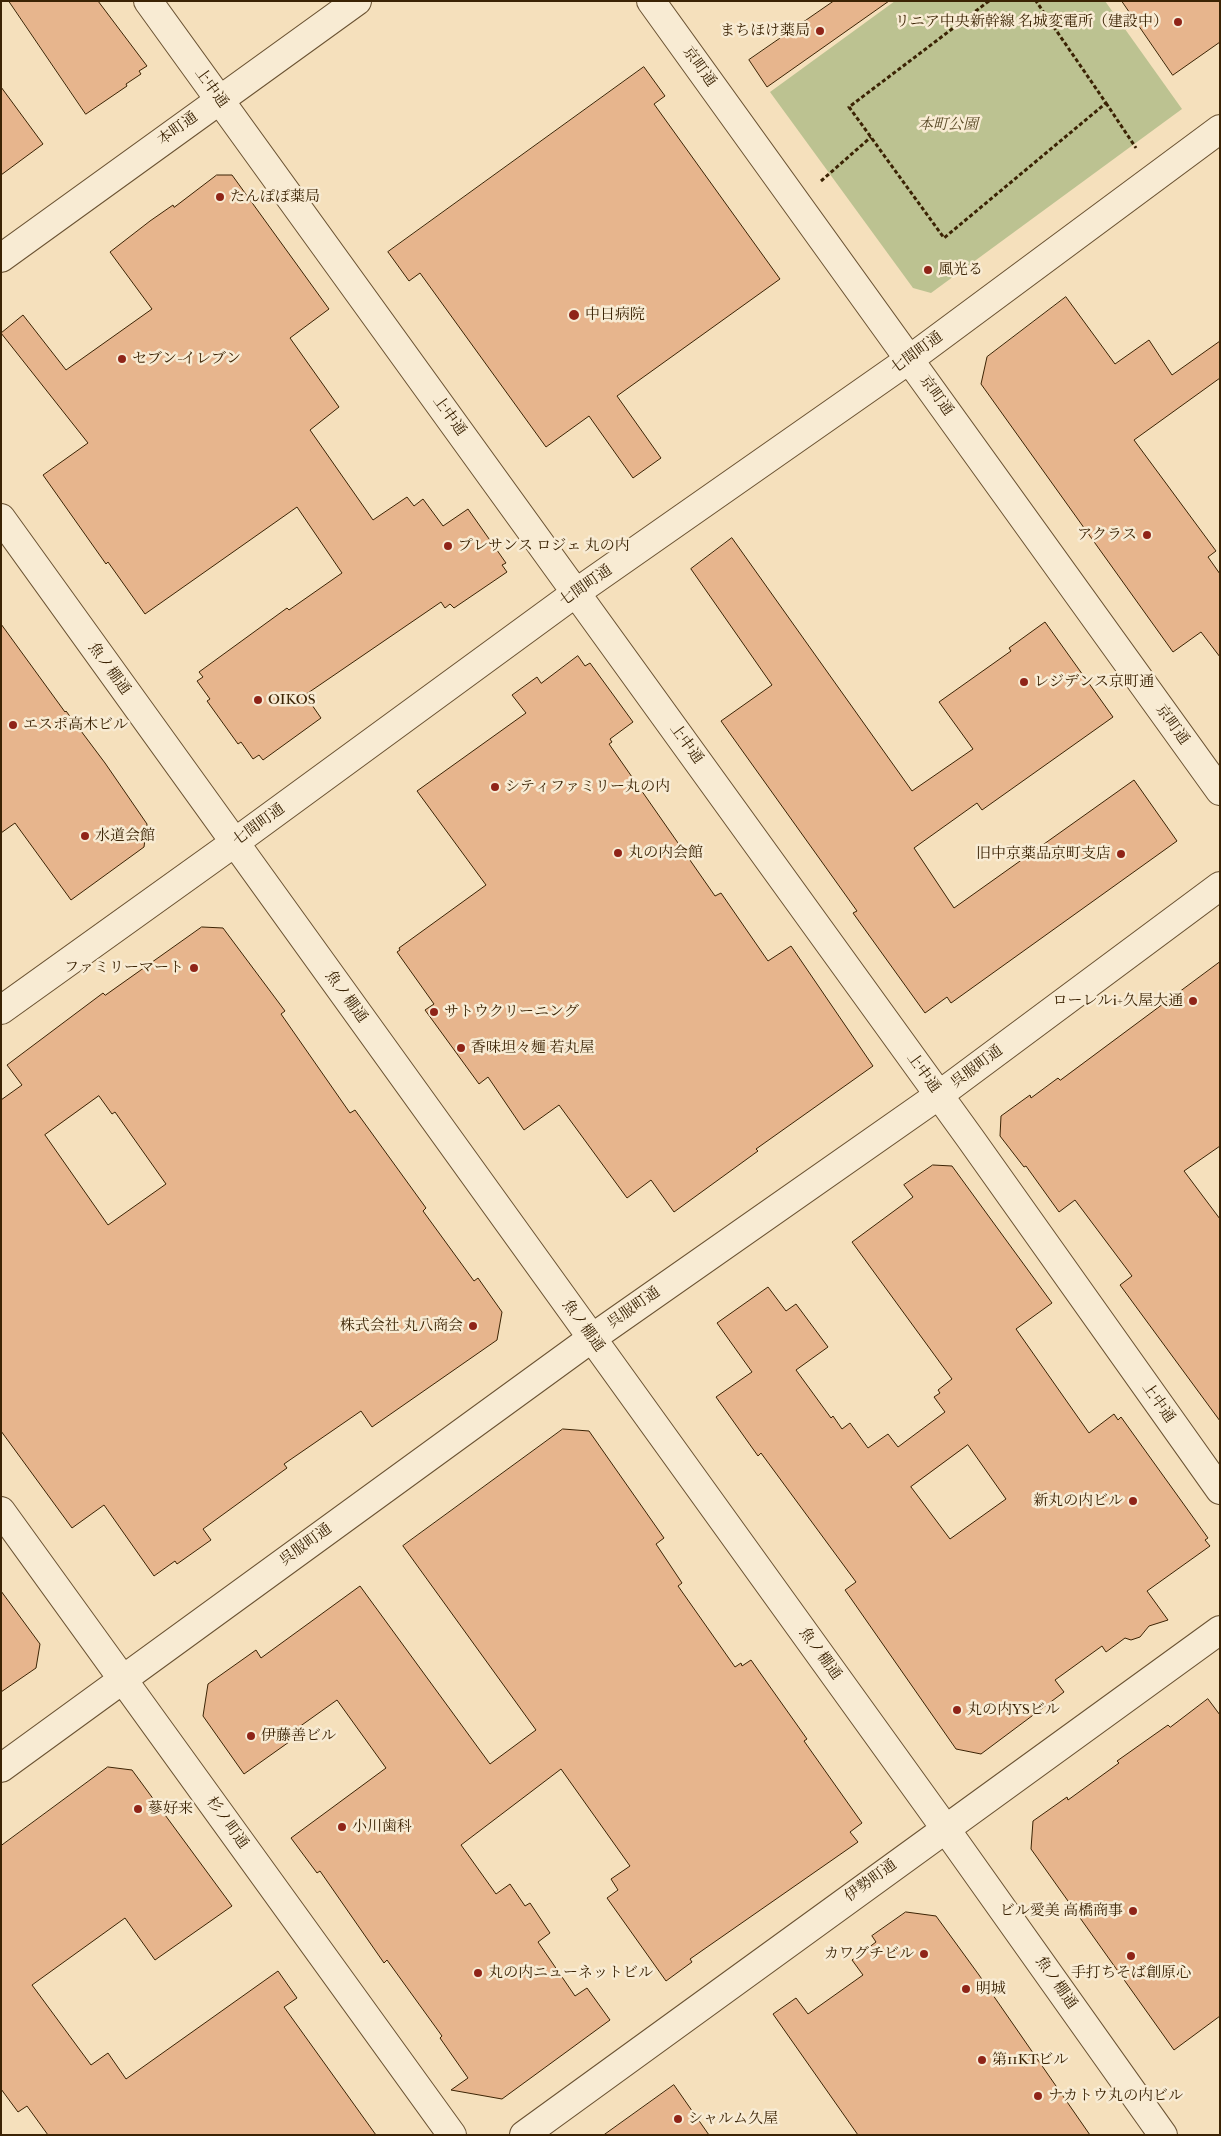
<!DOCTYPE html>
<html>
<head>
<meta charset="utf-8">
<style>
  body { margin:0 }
  #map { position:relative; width:1221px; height:2136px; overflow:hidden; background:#f5e0bc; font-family:"IM FELL French Canon",serif }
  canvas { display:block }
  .frame { position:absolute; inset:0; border:2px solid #3b2304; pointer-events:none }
</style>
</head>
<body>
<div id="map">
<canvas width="1221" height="2136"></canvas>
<div class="frame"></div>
</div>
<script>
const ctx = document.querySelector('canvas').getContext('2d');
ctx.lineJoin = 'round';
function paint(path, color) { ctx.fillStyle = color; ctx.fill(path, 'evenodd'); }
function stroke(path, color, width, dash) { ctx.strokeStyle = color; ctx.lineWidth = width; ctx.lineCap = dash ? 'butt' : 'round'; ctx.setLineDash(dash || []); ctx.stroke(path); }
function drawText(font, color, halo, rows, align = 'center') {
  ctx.font = font + ' "IM FELL French Canon","Noto Serif JP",serif'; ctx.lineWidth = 5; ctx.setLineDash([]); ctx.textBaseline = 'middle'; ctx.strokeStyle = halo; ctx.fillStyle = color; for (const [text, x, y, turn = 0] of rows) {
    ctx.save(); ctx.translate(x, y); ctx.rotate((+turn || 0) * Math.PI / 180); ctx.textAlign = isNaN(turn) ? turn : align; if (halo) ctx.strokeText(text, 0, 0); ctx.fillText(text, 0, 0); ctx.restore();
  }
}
paint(new Path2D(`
  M895,1H1105L1182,109L931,293L913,288L770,92Z`), '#bcc291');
const building = new Path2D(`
  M9,1H98L147,66L139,71L141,74L126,84L127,86L86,114Z
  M834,1H889L767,87L749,60Z
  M1122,1H1220V42L1173,75Z
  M644,67L665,96L654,104L780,279L617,396L661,458L633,478L589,416L546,447L420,273L409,281L388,252Z
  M1,87L43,144L1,175Z
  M217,175H232L329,309L290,338L339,407L310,430L373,520L407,497L414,506L423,499L443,526L468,509L506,563L502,565L507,572L454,608L450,604L445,608L441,602L305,695L321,718L263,760L259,755L253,759L241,742L238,744L207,701L210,699L197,681L203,677L199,672L287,608L289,610L342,573L297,507L145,614L108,562L106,564L43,475L88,443L1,333L23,315L66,370L152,309L110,252L150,221L173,205L174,207Z
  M1066,297L1115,364L1149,340L1172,375L1220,341V378L1134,440L1216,551L1208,557L1220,574V657L1201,632L1173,652L981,384L987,357Z
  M732,538L912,791L973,749L939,702L1011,651L1009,648L1045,622L1113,717L982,810L977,803L914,848L954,908L1134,780L1177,841L951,1003L947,997L925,1013L853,913L857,911L721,721L772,685L691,569Z
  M1,624L65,712L66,711L105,763L147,824L144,847L71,900L15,823L1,833Z
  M578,656L585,666L590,663L633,722L610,739L612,742L609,744L715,896L721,893L768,961L791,946L873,1066L756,1149L758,1151L674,1212L651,1180L627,1198L559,1105L524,1130L488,1077L479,1084L425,1010L434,1004L397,952L400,950L399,948L486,885L417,791L526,713L512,695L537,677L541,683Z
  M202,927L223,928L285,1011L281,1014L350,1113L355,1110L426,1208L423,1211L474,1281L478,1278L502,1312L497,1340L372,1427L361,1411L284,1464L287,1468L203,1529L211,1540L177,1564L175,1561L154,1576L104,1505L72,1528L1,1431V1100L22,1085L7,1065L103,993L105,995ZM99,1096L112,1114L115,1112L166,1184L108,1225L45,1135Z
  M1220,962V1146L1184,1171L1220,1219V1421L1120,1285L1132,1276L1075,1200L1059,1212L1026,1166L1024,1167L1000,1136L1001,1116L1030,1095L1031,1098L1058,1078L1060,1080Z
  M933,1165L952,1166L1052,1303L1016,1329L1089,1433L1114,1414L1118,1420L1121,1417L1208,1538L1205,1540L1210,1546L1147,1591L1168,1620L1149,1626L1140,1637L1131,1640L1125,1638L1106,1652L1102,1646L1055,1680L1064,1692L981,1754L956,1749L845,1590L856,1582L761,1453L758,1456L716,1397L752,1372L717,1323L768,1287L786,1311L796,1304L828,1347L796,1370L831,1418L833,1416L842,1429L850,1423L868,1448L888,1434L898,1447L945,1412L934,1397L940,1393L938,1390L952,1379L852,1242L913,1197L904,1185ZM968,1445L1006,1499L950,1539L911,1487Z
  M563,1429L589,1431L664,1538L656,1544L682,1583L678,1586L735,1667L741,1663L742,1666L751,1660L807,1739L804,1741L862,1823L850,1832L858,1842L690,1959L692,1962L666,1981L607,1898L618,1890L611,1879L630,1866L561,1769L461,1845L496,1894L510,1884L525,1906L530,1903L550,1933L538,1942L575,1996L587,1988L610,2020L502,2099L451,2090L468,2078L440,2038L442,2036L387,1960L384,1963L320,1871L317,1873L291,1838L386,1768L337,1700L285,1737L289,1742L244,1774L203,1716L208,1684L256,1650L261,1658L360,1586L490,1764L536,1730L403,1546Z
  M1,1591L40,1644L36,1668L1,1692Z
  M1208,1699L1220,1715V2016L1174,2050L1031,1849L1033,1821L1067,1797L1068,1800L1119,1763L1117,1761L1168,1725L1170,1727Z
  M108,1767L132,1770L232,1906L155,1960L125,1918L32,1985L91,2065L108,2053L126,2079L278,1971L297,1998L284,2007L376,2135H48L27,2106L18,2112L1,2089V1846Z
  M906,1912L936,1916L979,1975L1090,2135H858L773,2014L796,1998L808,2014L863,1975L852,1960L876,1942L872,1936Z
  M674,2085L709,2135H604Z`);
paint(building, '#e7b58d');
stroke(building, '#3b2304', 1);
const minor = new Path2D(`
  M148,1L970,1138L1220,1490
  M651,1L1220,791
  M1,518L945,1828L1163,2135
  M1,1010L234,843L577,592L910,359L1220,129
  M1,1511L452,2135
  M1,1768L592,1338L939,1095L1220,886
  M524,2135L1220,1630`);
const tertiary = new Path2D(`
  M1,258L357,1`);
stroke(minor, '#6a5232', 30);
stroke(tertiary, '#6a5232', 30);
stroke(new Path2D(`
  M989,1L849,107L944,238L1106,103L1036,1
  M1106,103L1136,148
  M821,181L871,137`), '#3b2304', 3, [4, 2.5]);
stroke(minor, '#f8ebd3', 28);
stroke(tertiary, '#f8ebd3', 28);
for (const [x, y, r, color] of [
  [1178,22,5,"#8f2418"],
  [820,31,5,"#8f2418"],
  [220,197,5,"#8f2418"],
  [928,270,5,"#8f2418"],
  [574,315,6,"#8f2418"],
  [122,359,5,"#8f2418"],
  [1147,535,5,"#8f2418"],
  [448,546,5,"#8f2418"],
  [1024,682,5,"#8f2418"],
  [258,700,5,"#8f2418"],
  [13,725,5,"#8f2418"],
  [495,787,5,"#8f2418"],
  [85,836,5,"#8f2418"],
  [618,853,5,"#8f2418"],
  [1121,854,5,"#8f2418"],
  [194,968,5,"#8f2418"],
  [1193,1001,5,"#8f2418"],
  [434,1012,5,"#8f2418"],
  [461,1048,5,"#8f2418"],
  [473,1326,5,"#8f2418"],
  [1133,1501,5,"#8f2418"],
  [957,1710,5,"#8f2418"],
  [251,1736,5,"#8f2418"],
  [138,1809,5,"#8f2418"],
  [342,1827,5,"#8f2418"],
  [1133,1911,5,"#8f2418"],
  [924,1954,5,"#8f2418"],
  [1131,1956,5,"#8f2418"],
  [478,1973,5,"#8f2418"],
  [966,1989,5,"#8f2418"],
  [982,2060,5,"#8f2418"],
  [1038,2096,5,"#8f2418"],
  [678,2119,5,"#8f2418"]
]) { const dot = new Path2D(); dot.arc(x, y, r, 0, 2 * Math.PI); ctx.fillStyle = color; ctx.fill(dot); stroke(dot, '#f8ebd3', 2); }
drawText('15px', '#3b2304', '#f8ebd3', [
  ["リニア中央新幹線 名城変電所（建設中）",1168,22,"right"],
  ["まちほけ薬局",810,31,"right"],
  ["たんぽぽ薬局",230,197],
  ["風光る",938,270],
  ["中日病院",585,315],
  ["セブン-イレブン",132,359],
  ["アクラス",1137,535,"right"],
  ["プレサンス ロジェ 丸の内",458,546],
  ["レジデンス京町通",1034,682],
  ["OIKOS",268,700],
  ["エスポ高木ビル",23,725],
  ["シティファミリー丸の内",505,787],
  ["水道会館",95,836],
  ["丸の内会館",628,853],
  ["旧中京薬品京町支店",1111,854,"right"],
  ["ファミリーマート",184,968,"right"],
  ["ローレルi+久屋大通",1183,1001,"right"],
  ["サトウクリーニング",444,1012],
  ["香味坦々麺 若丸屋",471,1048],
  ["株式会社 丸八商会",463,1326,"right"],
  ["新丸の内ビル",1123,1501,"right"],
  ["丸の内YSビル",967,1710],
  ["伊藤善ビル",261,1736],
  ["蔘好来",148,1809],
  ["小川歯科",352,1827],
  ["ビル愛美 高橋商事",1123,1911,"right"],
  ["カワグチビル",914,1954,"right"],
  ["丸の内ニューネットビル",488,1973],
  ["手打ちそば創原心",1131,1973,"center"],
  ["明城",976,1989],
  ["第11KTビル",992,2060],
  ["ナカトウ丸の内ビル",1048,2096],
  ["シャルム久屋",688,2119]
], 'left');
drawText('15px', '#3b2304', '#f8ebd3', [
  ["京町通",699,67,54],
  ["上中通",211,88,54],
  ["本町通",178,129,-36],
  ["七間町通",917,353,-36],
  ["京町通",936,396,54],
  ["上中通",449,416,54],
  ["七間町通",586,586,-35],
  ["魚ノ棚通",109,669,54],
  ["京町通",1172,725,54],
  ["上中通",686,744,54],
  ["七間町通",259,825,-36],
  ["魚ノ棚通",346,997,54],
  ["呉服町通",977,1067,-37],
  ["上中通",923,1073,54],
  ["呉服町通",634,1308,-35],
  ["魚ノ棚通",583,1326,54],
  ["上中通",1158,1403,55],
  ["呉服町通",306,1545,-36],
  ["魚ノ棚通",820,1654,54],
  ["杉ノ町通",227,1823,54],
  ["伊勢町通",871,1881,-36],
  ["魚ノ棚通",1056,1983,55]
]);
drawText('italic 15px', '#5b4b27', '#f8ebd3', [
  ["本町公園",948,125]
]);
</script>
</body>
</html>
